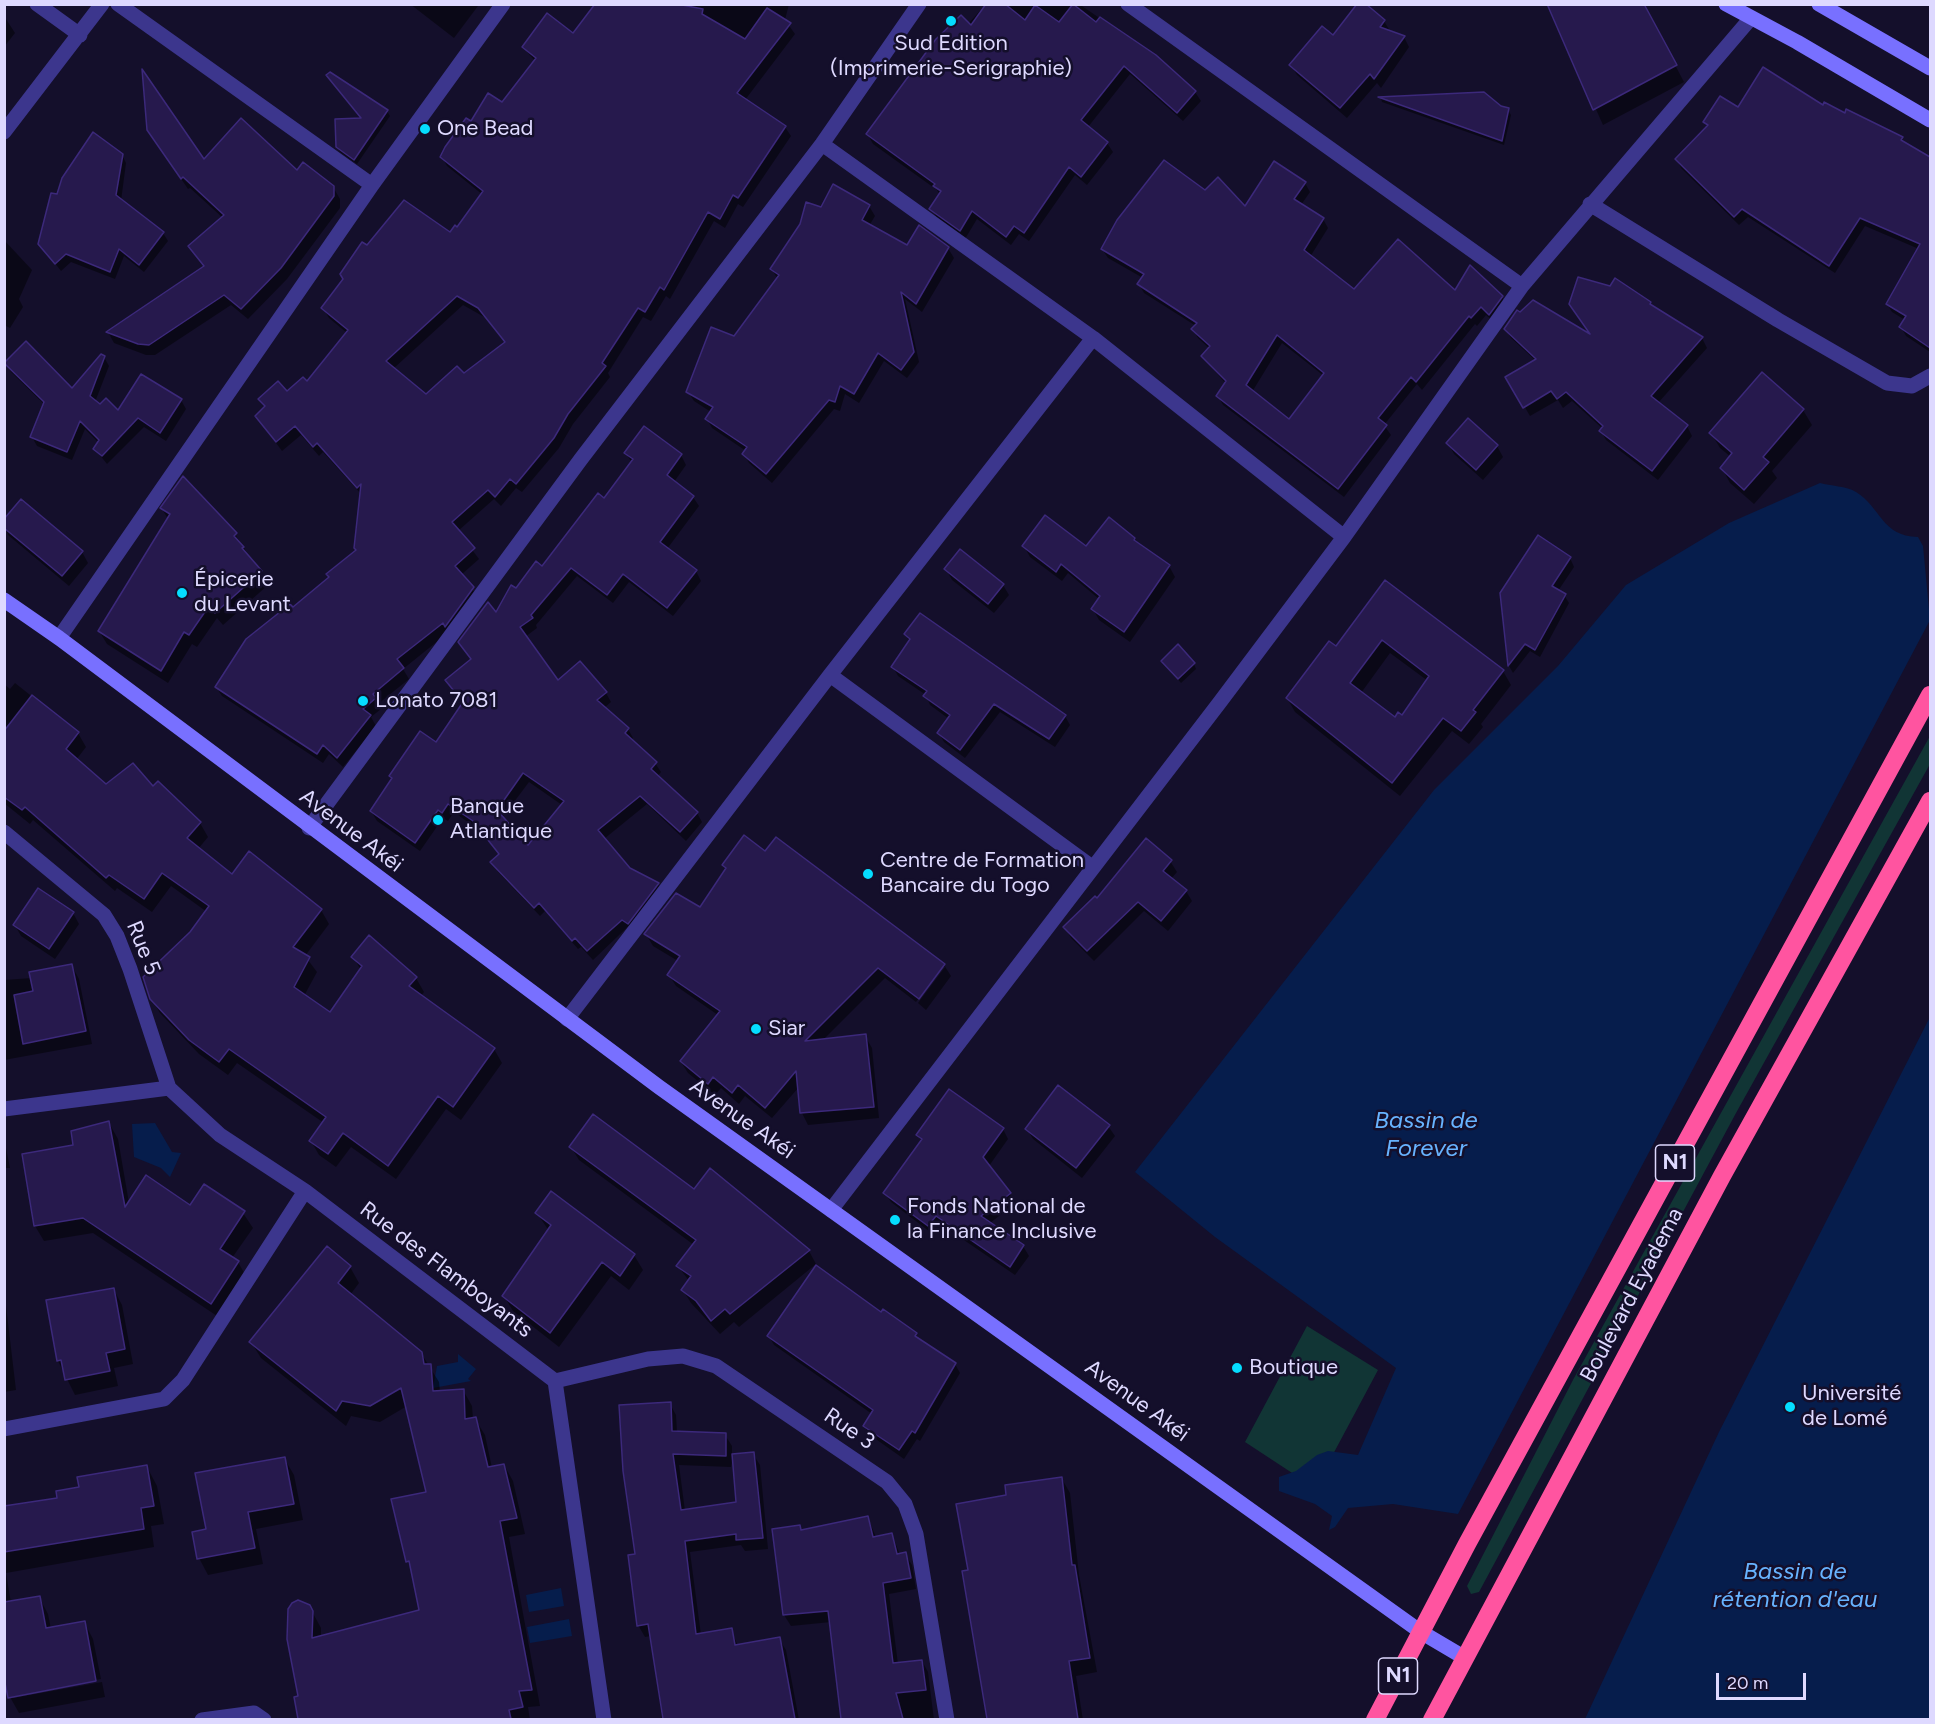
<!DOCTYPE html>
<html>
<head>
<meta charset="utf-8">
<style>
  body { margin:0 }
  #map { position:relative; width:1935px; height:1724px; overflow:hidden; background:#140f2b; font-family:Figtree,sans-serif }
  canvas { display:block }
  .frame { position:absolute; inset:0; border:6px solid #ded9ff; pointer-events:none }
  .scale { position:absolute; left:1716px; top:1673px; width:90px; height:27px; box-sizing:border-box; border:3px solid #ded9ff; border-top:0; padding-left:8px; font-size:18px; line-height:21px; white-space:nowrap; color:#ded9ff; -webkit-text-stroke:4px #140f2b; paint-order:stroke }
</style>
</head>
<body>
<div id="map">
<canvas width="1935" height="1724"></canvas>
<div class="frame"></div>
<div class="scale">20 m</div>
</div>
<script>
const ctx = document.querySelector('canvas').getContext('2d');
ctx.lineJoin = 'round';
function paint(path, color) { ctx.fillStyle = color; ctx.fill(path, 'evenodd'); }
function stroke(path, color, width, dash) { ctx.strokeStyle = color; ctx.lineWidth = width; ctx.lineCap = dash ? 'butt' : 'round'; ctx.setLineDash(dash || []); ctx.stroke(path); }
function drawText(font, color, halo, rows, align = 'center') {
  ctx.font = font + ' Figtree,sans-serif'; ctx.lineWidth = 5; ctx.setLineDash([]); ctx.textBaseline = 'middle'; ctx.strokeStyle = halo; ctx.fillStyle = color; for (const [text, x, y, turn = 0] of rows) {
    ctx.save(); ctx.translate(x, y); ctx.rotate((+turn || 0) * Math.PI / 180); ctx.textAlign = isNaN(turn) ? turn : align; if (halo) ctx.strokeText(text, 0, 0); ctx.fillText(text, 0, 0); ctx.restore();
  }
}
paint(new Path2D(`
  M1930,736V764L1736,1113L1479,1592L1471,1594L1467,1586L1574,1378Z
  M1307,1326L1378,1370L1315,1488L1245,1442Z`), '#113535');
paint(new Path2D(`
  M1820,483C1830,486 1847,486 1856,492C1881,507 1881,536 1918,537L1923,546L1930,620L1458,1514L1393,1504L1348,1508L1335,1527L1329,1530L1332,1516L1315,1504L1279,1491V1477L1296,1471L1317,1455L1328,1451L1358,1455L1396,1368L1215,1237L1135,1172L1434,790L1558,666L1626,585L1729,523Z
  M1930,1017V1719H1585L1719,1432Z
  M155,1123L172,1152L181,1153L170,1177L161,1168L134,1157L132,1124Z
  M458,1354L476,1369L468,1379L471,1381L433,1388L437,1366L458,1362Z
  M561,1588L564,1606L529,1612L526,1595Z
  M569,1619L572,1636L530,1643L527,1627Z`), '#061d4c');
paint(new Path2D(`
  M410,4H477L478,6L454,38Z
  M596,4H789L785,20L795,34L745,100L785,127L791,136L743,207L738,204L725,228L714,221L670,299L666,296L651,321L643,317L608,373L610,377L573,424L559,448L522,492L516,488L501,506L494,499L458,531L479,559L461,575L479,598L449,632L403,669L409,679L378,704L381,709L371,717L376,726L343,767L329,754L323,763L222,696L216,687L293,609L357,551L362,495L323,452L319,456L301,435L282,451L256,416L266,408L260,399L287,393L307,384L347,333L329,318L323,308L367,247L451,234L458,229L483,195L447,166L442,157L472,123L502,104L535,61L523,47L573,35ZM463,305L486,318L506,343L464,375L426,396L393,369Z
  M986,4H1079L1155,56L1195,92L1201,101L1183,121L1130,74L1088,127L1107,143L1113,152L1087,185L1075,175L1029,241L1019,234L1011,245L977,219L965,239L937,218L931,209L940,195L937,190L873,144L868,135Z
  M1549,4L1651,19L1684,82L1603,125Z
  M4,16L15,33L4,47Z
  M1384,21L1390,31L1404,37L1409,47L1381,88L1377,83L1347,118L1297,75L1291,65L1333,37Z
  M1464,96L1508,110L1511,115L1504,145L1382,102L1381,98Z
  M1823,107L1902,138L1905,144L1930,158V352L1906,336L1901,327L1905,320L1892,312L1887,304L1919,249L1865,226L1835,273L1748,217L1739,225L1681,168L1677,159L1708,128L1705,122L1738,109Z
  M387,111L390,116L357,164L340,152L337,147L363,120Z
  M156,142L203,162L333,187L340,199V208L287,279L248,319L231,305L155,355H146L114,343L108,332L205,267L190,246L223,218L190,188L188,189Z
  M122,155L126,163L121,201L163,233L168,241L144,272L124,256L115,279L71,262L61,271L40,244L58,195Z
  M1305,183L1310,192L1301,205L1323,219L1328,228L1310,257L1354,291L1456,292L1502,297L1507,306L1495,323L1486,315L1477,326L1475,324L1422,390L1417,384L1384,425L1391,435L1344,497L1223,405L1218,396L1226,384L1203,357L1210,349L1198,338L1193,329L1196,326L1144,293L1139,284L1143,278L1108,258L1102,249L1205,192L1246,208ZM1282,343L1324,376L1289,422L1252,392Z
  M869,206L875,216L869,226L907,247L948,248L954,258L922,312L905,299L919,362L907,378L884,361L859,403L845,394L840,411L834,409L772,483L749,463L744,454L746,451L712,428L707,419L711,412L694,401L688,392L735,338L778,280L772,269L822,208Z
  M4,240L32,270L19,299L23,307L10,328L4,325Z
  M1650,303L1653,308L1702,338L1707,348L1658,403L1687,426L1692,436L1658,480L1606,440L1601,431L1603,429L1572,401L1563,408L1558,400L1530,416L1507,377L1536,361L1511,338L1505,329L1593,338Z
  M104,357L109,366L95,402L118,412L142,376L181,400L186,409L166,441L144,427L107,464L95,449L99,443L85,429L72,460L37,446L32,437L45,405L11,372L6,363L73,390Z
  M1803,410L1812,425L1772,471L1777,478L1754,504L1730,483L1722,468L1731,457L1720,448L1711,433Z
  M1448,443L1497,446L1503,457L1483,480L1454,454Z
  M626,453L681,455L686,465L674,482L693,497L699,506L667,549L696,571L701,581L673,616L629,582L613,603L577,576L536,625L537,628L525,637L558,682L606,693L611,702L604,708L628,729L633,738L631,741L655,763L661,772L657,777L697,813L702,822L686,841L647,804L604,839L629,870L658,884L663,893L593,960L581,947L578,949L545,911L540,916L498,872L492,862L500,855L480,831L454,812L448,821L443,818L420,851L377,821L371,811L393,780L391,776L437,744L464,704L447,680L471,660L460,643L496,614L605,501L632,463ZM529,782L562,805L528,847L502,818Z
  M162,509L235,534L268,585L223,625L217,618L197,647L192,644L168,683L107,644L99,631L168,519Z
  M4,521L82,552L88,563L69,586L8,535Z
  M1134,539L1138,545L1169,566L1175,577L1130,642L1099,620L1093,609L1099,599L1068,573L1062,581L1030,557L1024,546L1086,548Z
  M1570,558L1574,567L1558,591L1564,595L1569,603L1540,657L1530,651L1513,673L1509,666L1502,593Z
  M946,569L1003,585L1009,595L994,613L952,580Z
  M1386,582L1503,671L1511,685L1481,724L1483,727L1469,744L1452,731L1400,796L1295,712L1287,698L1336,648ZM1390,653L1428,681L1403,717L1395,719L1361,693Z
  M906,635L1065,716L1070,725L1055,747L1000,712L965,758L944,742L939,733L949,719L930,705L926,695L898,676L893,667L910,642Z
  M1163,661L1194,664L1196,669L1181,683Z
  M15,683L78,733L86,747L76,760L106,786L153,789L158,783L200,823L208,837L198,849L232,876L321,910L329,924L305,956L317,972L304,996L331,1014L361,970L353,957L416,978L424,992L421,996L494,1049L502,1063L461,1120L446,1109L396,1179L351,1147L336,1167L319,1155L311,1141L324,1123L237,1063L228,1075L199,1054L160,1013L151,998L207,912L171,886L152,912L117,888L115,891L33,820L30,824L4,803V684L10,689Z
  M766,853L944,965L951,976L926,1010L918,1003L945,967H941L916,1002L885,978L823,1040L865,1036L872,1048L879,1118L808,1125L802,1113L799,1087L772,1118L745,1096L739,1104L721,1088L715,1095L688,1073L681,1062L718,1015L676,986L669,975L678,961L653,946L646,934L700,909L726,870L724,865Z
  M1170,861L1177,872L1171,879L1186,891L1192,901L1168,931L1144,911L1094,961L1071,938L1065,927L1097,900Z
  M73,913L79,924L55,959L21,936L15,925Z
  M72,966L79,979L92,1044L4,1060V980L32,978Z
  M109,1123L118,1139L129,1203L243,1213L253,1228L232,1258L238,1262L247,1278L220,1318L93,1233L44,1241L35,1226L75,1146Z
  M1108,1126L1115,1136L1082,1178L1033,1139L1027,1129Z
  M1003,1129L1008,1139L989,1166L1016,1203L990,1223L1023,1246L1029,1256L1015,1275L942,1225L934,1235L891,1202L885,1193L922,1142L918,1135Z
  M4,1138L10,1168H4Z
  M571,1147L809,1251L816,1264L739,1327L734,1322L720,1334L691,1303L683,1290L689,1281L678,1266L694,1245L579,1160Z
  M551,1193L634,1255L643,1270L629,1290L611,1276L559,1347L513,1311L504,1296L549,1231L537,1213Z
  M350,1267L359,1283L350,1295L421,1353L439,1382L440,1392L463,1390L472,1406L473,1419H475L485,1435L492,1468L504,1465L513,1481L525,1534L509,1537L540,1706L528,1707L530,1720H468L467,1714L443,1720H299L295,1698H300L309,1606L321,1628V1637L420,1611L413,1572L407,1561L427,1493L407,1406L380,1422L351,1416L346,1426L261,1358L251,1342Z
  M4,1289L16,1390L4,1392Z
  M114,1290L122,1305L133,1364L114,1368L118,1386L75,1395L58,1361Z
  M881,1314L916,1334L920,1341L955,1364L960,1373L920,1441L917,1439L904,1459L870,1435L864,1426L872,1414L774,1345L769,1336Z
  M670,1404L676,1415L677,1432L725,1435L732,1446V1456L753,1454L760,1465L768,1549L745,1551L741,1545L690,1552L701,1635L731,1630L738,1646L779,1639L786,1650L799,1720H662L651,1636L645,1637L638,1625L637,1555ZM732,1461L738,1503L685,1511L679,1465L731,1467Z
  M284,1458L294,1475L303,1520L256,1529L263,1564L208,1575L199,1558L208,1530Z
  M147,1467L157,1486L164,1524L151,1526L154,1547L6,1573L11,1603L39,1597L48,1614L51,1629L84,1622L93,1639L101,1679L13,1695V1698L102,1682L105,1697L19,1713L10,1697L4,1670V1507L59,1499L81,1488Z
  M1062,1479L1070,1493L1079,1575L1097,1672L1076,1676L1083,1720H988L964,1573L970,1571L1008,1496Z
  M868,1518L876,1537L892,1534L900,1555L905,1554L912,1565L916,1589L889,1594L898,1664L922,1661L928,1672L934,1720H843L831,1622L791,1626L784,1615L800,1527L803,1532Z`), '#0007');
const building = new Path2D(`
  M595,4H677L703,9L702,14L745,39L767,8L791,23L737,93L786,126L738,198L733,195L720,219L708,212L664,290L660,287L645,312L638,308L602,363L606,366L568,414L554,438L516,484L510,479L495,497L488,490L452,522L475,548L455,566L474,587L445,627L443,623L397,659L404,668L373,694L376,698L363,709L371,715L337,758L323,745L317,754L215,687L246,639L290,604L293,607L329,577L326,574L356,550L354,548L361,484L357,488L317,443L313,447L295,426L276,442L255,416L265,406L258,399L278,381L287,391L303,377L307,381L348,330L321,308L343,279L340,274L362,242L367,245L404,200L450,232L455,225L457,227L483,191L440,157L445,147L466,118L471,121L488,93L502,102L536,58L522,47L547,13L573,33ZM457,296L478,308L505,342L464,373L457,366L426,394L386,361Z
  M986,4H1005L1025,20L1035,5L1059,22L1073,4L1096,22L1100,17L1156,55L1196,91L1177,113L1124,66L1081,120L1108,142L1081,177L1069,167L1024,233L1014,226L1006,237L972,211L960,231L929,209L941,191L933,186L935,184L866,134L936,39L961,15L971,25Z
  M1357,4H1366L1385,20L1380,27L1405,36L1374,79L1370,74L1340,108L1289,65L1322,26L1333,35Z
  M1547,4H1644L1677,65L1593,110Z
  M1763,67L1823,105L1824,102L1845,113L1846,109L1903,137L1901,140L1930,157V348L1899,327L1906,316L1886,304L1920,244L1860,218L1829,266L1742,209L1734,217L1675,159L1708,125L1703,122L1720,96L1738,107Z
  M142,69L204,159L241,118L297,170L303,162L334,186V196L281,268L241,309L224,295L149,345L138,344L106,332L204,266L188,246L224,215L183,177L181,179L147,130Z
  M330,72L388,110L354,160L336,147L335,119L361,118L326,75Z
  M1484,92L1501,106L1509,108L1502,141L1378,97Z
  M93,132L123,154L116,195L164,232L139,265L119,249L110,272L66,254L55,264L38,244L51,193L57,194L62,178Z
  M1164,160L1205,190L1218,177L1245,206L1274,161L1306,182L1294,199L1324,218L1304,250L1354,289L1398,239L1455,290L1470,265L1503,296L1489,315L1481,307L1471,318L1469,316L1416,382L1411,377L1378,418L1387,425L1338,489L1216,396L1226,381L1201,356L1210,346L1191,329L1197,323L1137,284L1144,274L1101,249L1117,220ZM1277,335L1324,373L1289,419L1246,385Z
  M833,184L870,205L862,220L907,245L919,225L949,247L916,304L901,292L914,352L901,370L878,353L854,394L840,386L835,402L829,400L766,474L742,454L747,447L705,419L713,407L686,392L711,327L734,336L779,275L770,269L800,224L806,202L821,207Z
  M1578,277L1610,286L1615,278L1651,302L1650,304L1703,337L1651,396L1688,425L1652,471L1599,431L1603,426L1566,392L1557,399L1551,391L1523,408L1505,377L1536,359L1504,329L1517,310L1520,312L1533,300L1590,334L1569,304Z
  M26,341L72,388L101,354L105,356L90,396L100,404L106,398L118,410L141,374L182,399L160,433L138,418L102,456L93,449L99,440L80,421L67,452L30,437L44,402L4,363Z
  M1762,372L1804,409L1763,457L1769,462L1744,490L1720,468L1732,453L1709,433Z
  M1468,418L1498,445L1476,470L1446,443Z
  M644,426L682,454L667,475L694,496L660,542L697,570L667,608L623,574L607,595L571,568L531,615L533,618L520,627L558,680L580,661L607,692L597,700L629,728L625,733L657,762L651,769L698,812L680,832L640,796L598,830L630,868L659,883L628,924L622,920L587,951L575,938L572,941L539,903L534,908L490,862L499,854L473,821L448,804L442,813L438,810L415,843L370,811L392,778L389,776L420,731L436,742L463,702L445,680L471,659L458,642L488,602L496,612L511,585L516,588L536,561L542,566L598,493L604,498L633,459L624,453ZM523,773L564,801L528,845L497,810Z
  M183,476L237,533L234,536L244,547L242,548L262,571L215,613L209,606L189,635L184,632L161,671L98,631L170,514L160,508Z
  M21,499L83,551L62,576L4,528V519Z
  M1045,515L1086,546L1109,517L1135,538L1134,540L1170,565L1124,632L1091,609L1100,596L1061,564L1056,572L1022,546Z
  M1538,535L1571,557L1552,586L1566,594L1535,650L1525,644L1508,666L1500,593Z
  M960,549L1004,584L988,604L944,569Z
  M1385,580L1504,670L1473,710L1476,712L1461,731L1443,718L1392,783L1286,698L1329,641L1336,646ZM1382,640L1429,676L1402,715L1398,712L1395,717L1350,683Z
  M920,613L1066,715L1049,739L994,704L960,750L937,733L950,715L923,696L927,691L891,667L910,639L904,634Z
  M1178,644L1195,663L1178,679L1161,661Z
  M32,695L79,732L66,749L106,784L133,763L153,786L158,781L201,822L187,838L232,874L249,851L322,909L293,947L310,957L294,987L330,1012L362,966L351,957L369,935L417,977L409,986L495,1048L453,1107L438,1096L388,1166L343,1133L328,1154L309,1141L326,1117L229,1049L219,1062L189,1040L150,999L143,977L190,932L209,906L162,873L144,899L109,875L106,878L25,807L22,810L4,797V731Z
  M744,835L765,851L776,837L945,964L919,999L878,968L805,1041L866,1034L874,1107L800,1113L796,1071L765,1108L738,1085L732,1093L713,1077L708,1084L680,1061L720,1011L667,975L680,956L644,934L676,893L700,907L726,868L722,865Z
  M1146,838L1172,860L1163,871L1187,890L1161,921L1138,902L1087,951L1063,927L1095,896L1097,898Z
  M38,888L74,912L49,949L13,925Z
  M72,964L86,1031L23,1044L14,995L33,991L29,972Z
  M1058,1085L1110,1125L1076,1168L1025,1129Z
  M949,1089L1004,1128L983,1157L1011,1193L981,1216L1024,1245L1010,1267L936,1216L928,1226L883,1193L922,1139L916,1135Z
  M593,1114L694,1189L710,1168L810,1250L730,1314L725,1309L711,1321L696,1301L681,1290L691,1276L676,1266L696,1240L569,1147Z
  M109,1121L125,1207L146,1175L190,1205L204,1184L245,1211L220,1249L239,1261L211,1304L83,1218L34,1226L22,1154L73,1145L71,1131Z
  M551,1191L635,1254L620,1276L602,1262L550,1333L502,1296L551,1225L535,1213Z
  M327,1246L351,1266L338,1283L422,1352L424,1364H431L433,1391L464,1389L465,1419L476,1417L488,1467L504,1464L517,1518L500,1521L532,1690L519,1691L523,1707L509,1710L511,1719H298L294,1697L298,1696L287,1639L288,1609L292,1603L298,1600L310,1605L313,1611L312,1638L419,1610L409,1561L406,1562L391,1499L426,1492L401,1388L370,1406L342,1401L336,1411L249,1342Z
  M816,1265L881,1312L883,1309L917,1333L915,1336L956,1363L915,1433L912,1431L899,1450L863,1426L873,1410L767,1336Z
  M114,1288L125,1349L106,1353L110,1371L65,1380L61,1360L57,1361L46,1300Z
  M671,1402L672,1431L726,1433V1456L673,1454L681,1510L736,1502L732,1454L754,1452L763,1538L736,1540V1534L685,1541L696,1634L732,1628L735,1645L780,1637L795,1719H663L648,1624L637,1626L628,1555L635,1554L623,1471L619,1405Z
  M285,1457L294,1504L248,1512L255,1548L197,1559L192,1532L206,1529L195,1473Z
  M147,1465L154,1506L141,1508L144,1529L4,1552V1506L57,1498L56,1491L79,1487L77,1477Z
  M1062,1477L1072,1565H1075L1090,1658L1069,1661L1078,1719H987L962,1571L968,1570L956,1504L1006,1495L1005,1485Z
  M868,1516L873,1537L892,1533L897,1554L906,1552L911,1578L883,1583L893,1663L922,1660L926,1690L896,1693L903,1719H841L828,1611L783,1615L772,1529L800,1525L801,1530Z
  M40,1596L46,1628L85,1621L96,1681L8,1698L4,1678V1602Z`);
paint(building, '#26194d');
stroke(building, '#3c297b', 1.5);
stroke(new Path2D(`
  M37,4L80,35
  M118,4L372,185
  M1128,4L1522,286
  M4,132L102,4
  M822,144L1093,338L1344,537
  M1590,204L1778,320L1887,383L1912,386L1930,376
  M59,638L372,185L503,4
  M830,675L1092,867
  M309,828L581,459L822,144L919,4
  M4,832L104,915L117,936L130,969L169,1088
  M567,1019L830,675L1093,338
  M4,1109L169,1088L220,1135L305,1191L555,1381L604,1720
  M831,1210L1220,702L1344,537L1522,286L1751,18
  M555,1381L648,1359L683,1356L716,1366L887,1482L905,1504L916,1534L947,1720
  M4,1429L164,1399L183,1380L305,1191
  M202,1720L254,1713L264,1720`), '#3c368d', 15);
stroke(new Path2D(`
  M1726,4L1797,42L1930,120
  M1819,4L1930,68
  M4,600L59,638L659,1087L1421,1632L1465,1658`), '#7870ff', 15);
stroke(new Path2D(`
  M1375,1720L1467,1544L1930,695
  M1432,1720L1722,1176L1930,801`), '#ff54a0', 18);
for (const [x, y, r, color] of [
  [951,21,6,"#05ddff"],
  [425,129,6,"#05ddff"],
  [182,593,6,"#05ddff"],
  [363,701,6,"#05ddff"],
  [438,820,6,"#05ddff"],
  [868,874,6,"#05ddff"],
  [756,1029,6,"#05ddff"],
  [895,1220,6,"#05ddff"],
  [1237,1368,6,"#05ddff"],
  [1790,1407,6,"#05ddff"]
]) { const dot = new Path2D(); dot.arc(x, y, r, 0, 2 * Math.PI); ctx.fillStyle = color; ctx.fill(dot); stroke(dot, '#140f2b', 2); }
for (const [x, y, w] of [
  [1675,1163,39],
  [1398,1676,39]
]) { const box = new Path2D(); box.roundRect(x - w / 2, y - 18, w, 36, 4.5); ctx.fillStyle = '#140f2b'; ctx.fill(box); stroke(box, '#ded9ff', 1.5); }
drawText('bold 21px', '#ded9ff', null, [
  ["N1",1675,1163],
  ["N1",1398,1676]
]);
drawText('22px', '#ded9ff', '#140f2b', [
  ["Sud Edition",951,44,"center"],
  ["(Imprimerie-Serigraphie)",951,69,"center"],
  ["One Bead",437,129],
  ["Épicerie",194,580],
  ["du Levant",194,605],
  ["Lonato 7081",375,701],
  ["Banque",450,807],
  ["Atlantique",450,832],
  ["Centre de Formation",880,861],
  ["Bancaire du Togo",880,886],
  ["Siar",768,1029],
  ["Fonds National de",907,1207],
  ["la Finance Inclusive",907,1232],
  ["Boutique",1249,1368],
  ["Université",1802,1394],
  ["de Lomé",1802,1419]
], 'left');
drawText('22px', '#ded9ff', '#140f2b', [
  ["Avenue Akéi",351,831,37],
  ["Rue 5",143,948,68],
  ["Avenue Akéi",742,1119,35],
  ["Rue des Flamboyants",446,1270,37],
  ["Boulevard Eyadema",1632,1295,-62],
  ["Avenue Akéi",1137,1401,36],
  ["Rue 3",849,1429,34]
]);
drawText('italic 24px', '#67b3ff', '#140f2b', [
  ["Bassin de",1426,1121],
  ["Forever",1426,1149],
  ["Bassin de",1795,1572],
  ["rétention d'eau",1795,1600]
]);
</script>
</body>
</html>
